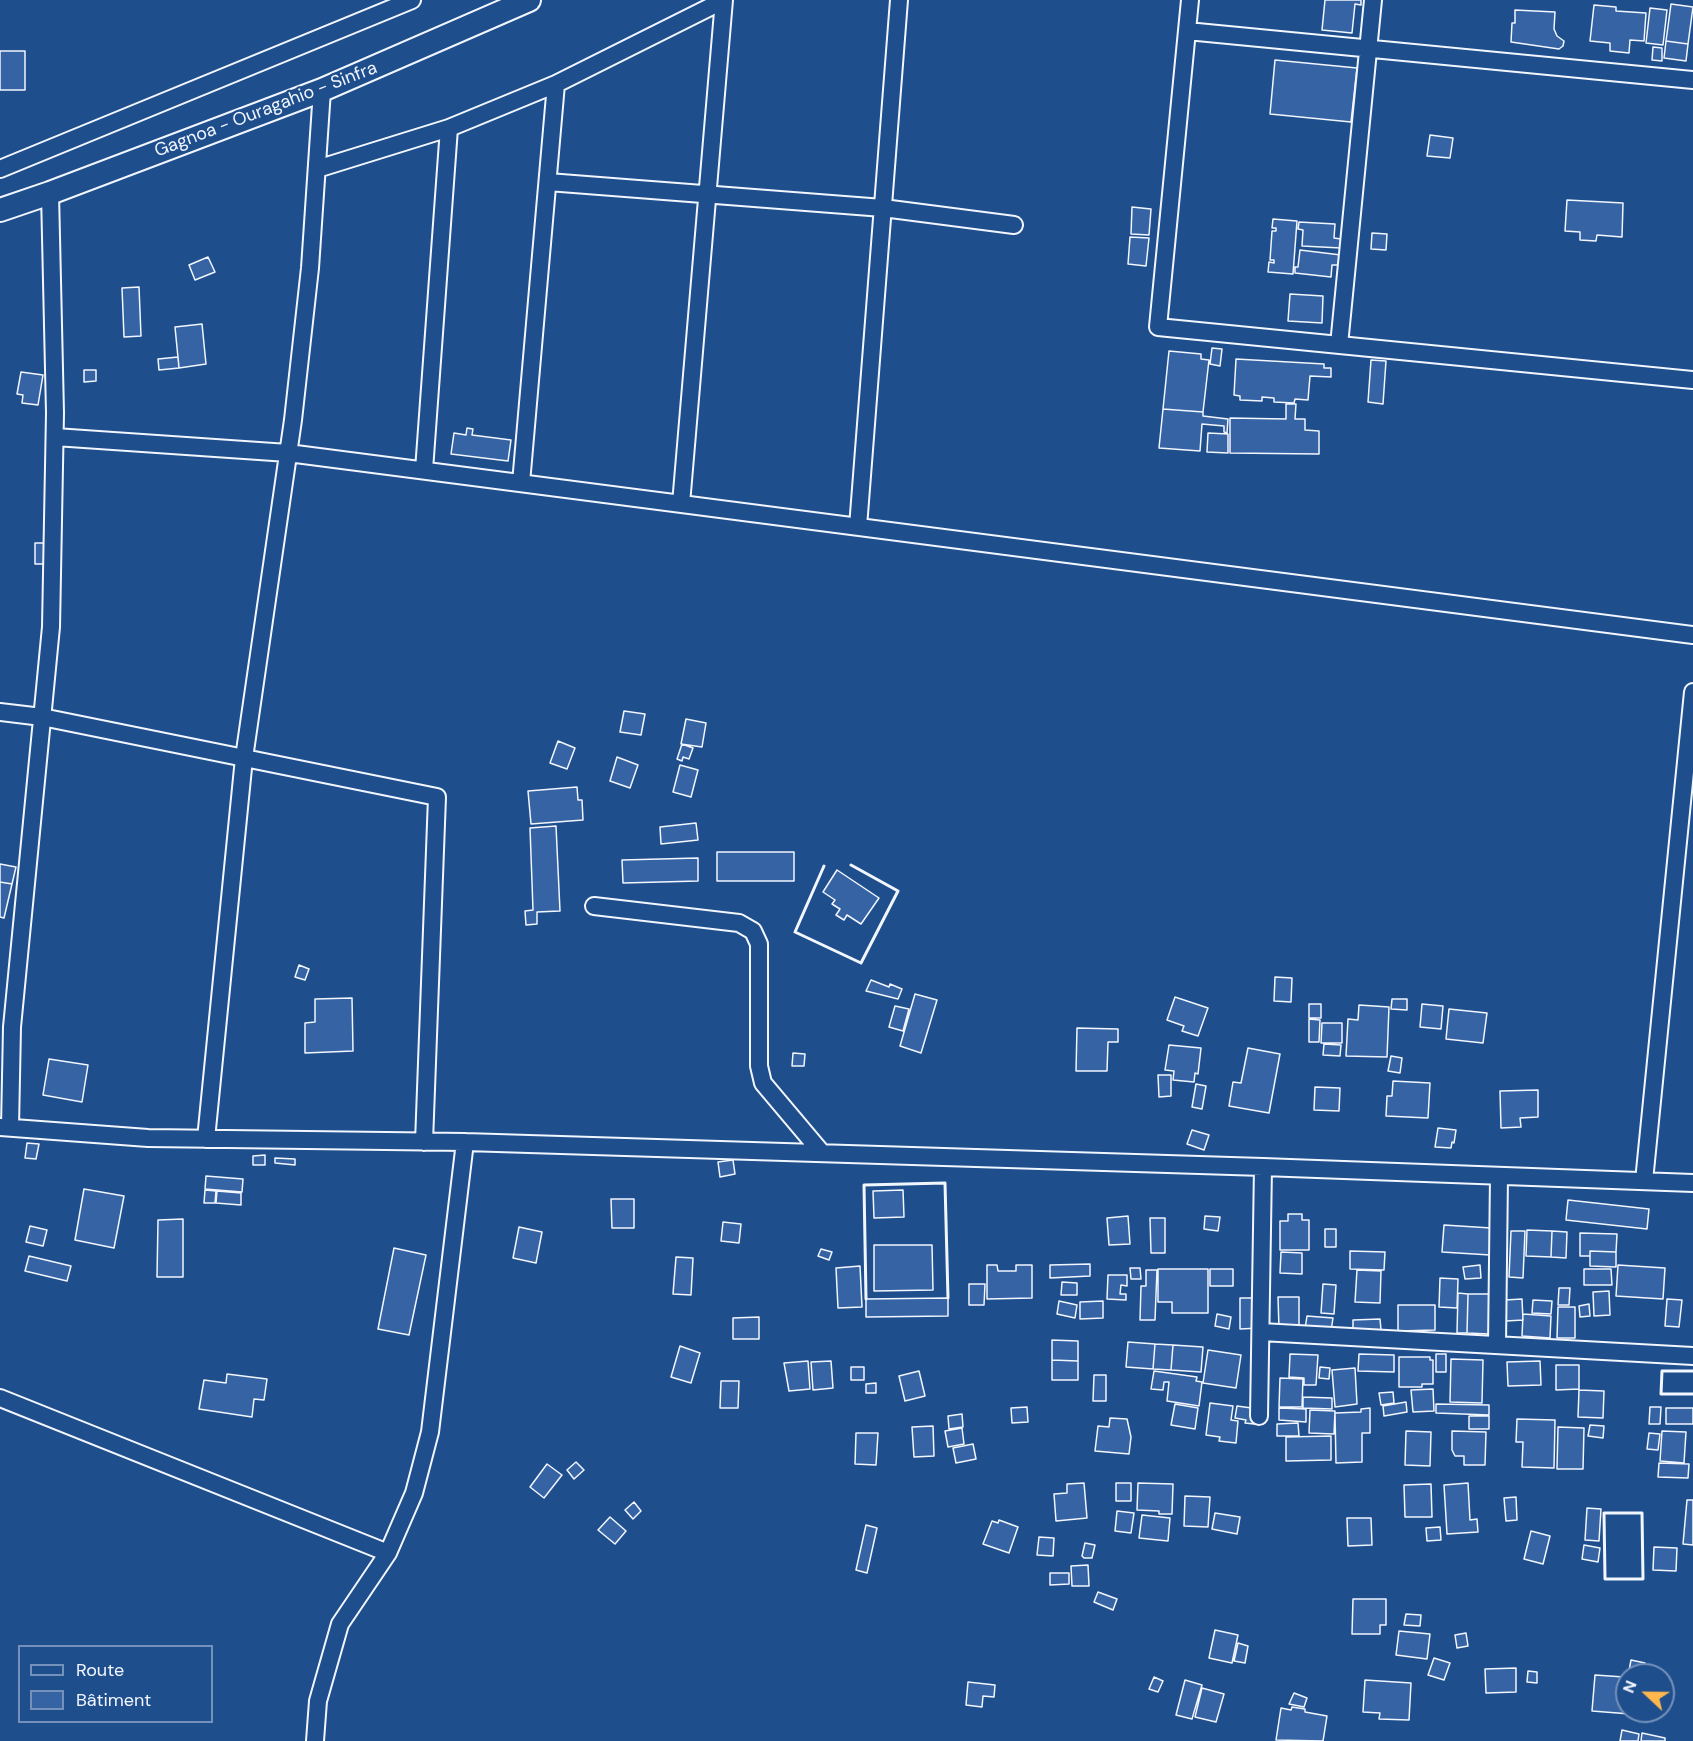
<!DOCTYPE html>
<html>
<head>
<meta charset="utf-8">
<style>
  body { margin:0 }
  #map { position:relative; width:1693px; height:1741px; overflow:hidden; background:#1f4e8c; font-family:"DM Sans",sans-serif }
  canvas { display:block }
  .legend { position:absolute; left:18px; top:1645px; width:195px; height:78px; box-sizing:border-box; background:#1f4e8c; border:2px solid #7391ba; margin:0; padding:8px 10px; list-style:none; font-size:18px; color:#f2f6ff }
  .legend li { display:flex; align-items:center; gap:12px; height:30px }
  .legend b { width:30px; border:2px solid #7391ba }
  .north { position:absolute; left:1615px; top:1663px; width:60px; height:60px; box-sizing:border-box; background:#1f4e8c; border:2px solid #7391ba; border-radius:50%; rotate:292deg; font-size:16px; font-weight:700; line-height:24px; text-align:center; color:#f2f6ff }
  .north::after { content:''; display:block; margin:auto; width:21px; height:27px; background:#ffb74d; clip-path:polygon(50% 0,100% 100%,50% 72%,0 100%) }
</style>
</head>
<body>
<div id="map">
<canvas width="1693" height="1741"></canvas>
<ul class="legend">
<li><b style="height:8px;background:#1f4e8c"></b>Route</li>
<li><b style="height:16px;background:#3563a3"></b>Bâtiment</li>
</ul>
<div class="north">N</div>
</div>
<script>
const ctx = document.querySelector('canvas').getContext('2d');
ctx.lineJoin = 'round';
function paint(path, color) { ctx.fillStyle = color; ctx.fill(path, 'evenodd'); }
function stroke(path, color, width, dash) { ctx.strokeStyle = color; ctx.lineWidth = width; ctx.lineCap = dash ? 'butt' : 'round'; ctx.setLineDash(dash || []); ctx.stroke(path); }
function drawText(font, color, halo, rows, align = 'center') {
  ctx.font = font + ' "DM Sans",sans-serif'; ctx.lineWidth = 4.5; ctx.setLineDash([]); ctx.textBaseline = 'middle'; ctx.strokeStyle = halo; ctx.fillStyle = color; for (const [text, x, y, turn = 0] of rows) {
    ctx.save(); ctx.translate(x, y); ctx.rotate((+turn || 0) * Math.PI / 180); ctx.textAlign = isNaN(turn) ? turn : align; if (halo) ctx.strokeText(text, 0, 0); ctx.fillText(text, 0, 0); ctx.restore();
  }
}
const building = new Path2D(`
  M1325,0H1361V5L1355,4L1352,33L1322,30Z
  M1671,4L1693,7L1688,44L1666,41Z
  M1594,5L1616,7V11L1646,13L1644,41L1630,40L1629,53L1610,51V43L1590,41Z
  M1650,8L1667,10L1663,45L1646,43Z
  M1515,10L1555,12L1554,29L1557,36L1564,41L1563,46L1559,49L1511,42L1512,23H1515Z
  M1666,41L1688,44L1686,61L1664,58Z
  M1653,47L1662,48V61L1652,60Z
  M0,51H25V90H0Z
  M1275,60L1357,68L1351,122L1270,114Z
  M1430,135L1453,138L1450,158L1427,156Z
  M1567,200L1623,203L1622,237L1597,235L1596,241L1580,240V232L1565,231Z
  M1132,207L1151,209L1149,235L1131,234Z
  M1273,219L1297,221L1293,274L1268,272L1269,262L1274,263V260H1270L1272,231H1276V228H1272Z
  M1299,222L1335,224L1334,238L1341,239V248L1302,246L1303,230L1298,229Z
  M1372,233L1387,234L1386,250L1371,249Z
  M1130,237L1149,238L1146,266L1128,264Z
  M1300,250L1341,255L1340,265H1332L1331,277L1295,273V267H1298Z
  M208,257L215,272L195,280L189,265Z
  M139,287L141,336L124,337L122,288Z
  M1290,294L1323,296L1322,323L1288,321Z
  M202,324L206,364L179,368L175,327Z
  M1212,348L1222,349L1220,366L1210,364Z
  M1169,351L1201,354V359L1209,360L1203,412L1163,409Z
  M178,357L179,368L159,370L158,359Z
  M1236,359L1324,364V368H1331V377L1310,376L1308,400L1295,399L1294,403L1274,402V398L1262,397V401L1240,400V396L1234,395Z
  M1371,360L1386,361L1383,404L1368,402Z
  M84,370H96V381L84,382Z
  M21,372L43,375L38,405L22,403L23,395L17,394Z
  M1286,404H1296L1295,419H1305V430L1319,431V454L1230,453V418L1286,419Z
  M1163,409L1203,412V416L1228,419L1227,433L1224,432V426L1202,424L1200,451L1159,448Z
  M467,428L473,429L472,435L511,440L508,461L451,454L454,433L466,435Z
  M1208,433L1228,434V453L1207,452Z
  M35,543H51L50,564H35Z
  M624,711L645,714L641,735L620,732Z
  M686,719L706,723L702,747L681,744Z
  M558,741L575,748L567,769L550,763Z
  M682,744L693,748L689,759L683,757L682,761L677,759Z
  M617,757L638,765L630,788L610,781Z
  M680,765L698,770L691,797L673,792Z
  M577,787L578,800H582L583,820L531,824L528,791Z
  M696,823L698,840L661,844L660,827Z
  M556,826L560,911L537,912V924L526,925L525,911L533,910L530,828Z
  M717,852H794V881H717Z
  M698,858V881L623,883L622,860Z
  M0,864L16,867L12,884L0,882Z
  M837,870L879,898L861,924L847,915L844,920L836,915L840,909L832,904L835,900L823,892Z
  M0,882L12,884L4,918L0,917Z
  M299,965L309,969L305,980L295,977Z
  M1275,977L1292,978L1291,1002L1274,1001Z
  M871,980L889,987L890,984L902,989L898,999L866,991Z
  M915,994L937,1000L921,1053L900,1046Z
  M1175,997L1208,1008L1198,1036L1182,1031L1184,1026L1167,1020Z
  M352,998L353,1051L305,1053V1023L315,1022V999Z
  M1392,999H1407V1010L1391,1009Z
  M1309,1004H1321V1018H1309Z
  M1422,1004L1443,1006L1441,1029L1420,1027Z
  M1359,1005L1389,1007L1387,1057L1346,1056L1348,1019L1358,1020Z
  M895,1006L909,1009L903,1031L889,1027Z
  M1449,1009L1487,1013L1483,1043L1446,1039Z
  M1309,1019L1320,1020L1319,1042H1309Z
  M1322,1023H1342V1043H1321Z
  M1077,1028L1118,1029V1042H1108L1107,1071H1076Z
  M1324,1044L1341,1045L1340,1056L1323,1055Z
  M1169,1045L1201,1048L1198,1074L1195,1073L1194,1082L1173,1080L1174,1071L1165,1070Z
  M1248,1048L1280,1054L1269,1113L1229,1106L1233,1082L1241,1083Z
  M793,1053L805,1054L804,1066H792Z
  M1391,1056L1402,1058L1400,1073L1388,1071Z
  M49,1059L88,1065L82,1102L43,1095Z
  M1158,1075H1171V1096L1159,1097Z
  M1393,1081L1430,1083L1428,1118L1386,1116L1387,1096H1392Z
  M1196,1084L1206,1086L1202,1109L1192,1107Z
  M1315,1087L1340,1088L1339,1111L1314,1110Z
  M1538,1090V1117L1520,1118L1521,1127L1501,1128L1500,1091Z
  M1438,1128L1456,1130L1454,1143L1452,1142L1451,1148L1435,1147Z
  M1192,1130L1209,1135L1204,1150L1187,1144Z
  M27,1143L39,1144L36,1159L25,1158Z
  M265,1155V1165H253V1156Z
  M275,1158L295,1159V1165L275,1163Z
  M733,1160L735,1174L720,1177L718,1162Z
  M206,1176L243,1179L242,1192L205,1189Z
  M84,1189L124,1196L114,1248L75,1240Z
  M205,1190L216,1191L215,1203H204Z
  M903,1190L904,1217L874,1218L873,1191Z
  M217,1191L241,1193V1205L216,1203Z
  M611,1199H634V1228H612Z
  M1568,1200L1649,1209L1647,1229L1566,1220Z
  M1288,1214H1302V1220H1309V1250H1280V1221H1288Z
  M1128,1216L1130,1244L1109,1245L1107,1218Z
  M1205,1216L1220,1217L1218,1231L1204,1229Z
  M1150,1218H1165V1253H1151Z
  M183,1219V1277H157L158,1220Z
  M723,1222L741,1224L739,1243L721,1241Z
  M1444,1225L1491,1228L1490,1255L1442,1252Z
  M30,1226L47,1230L43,1246L26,1242Z
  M519,1227L542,1232L536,1263L513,1258Z
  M1325,1229H1336V1247H1325Z
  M1527,1230L1552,1231L1551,1257L1526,1256Z
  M1511,1231H1525L1523,1278L1509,1277Z
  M1552,1231L1567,1232L1566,1258L1551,1257Z
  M1580,1233L1617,1234L1616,1252L1590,1251V1256H1580Z
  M874,1245H932L933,1290L874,1291Z
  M394,1248L426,1255L409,1335L378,1329Z
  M821,1249L832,1252L829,1260L818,1256Z
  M1350,1251L1385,1252L1384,1270L1350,1269Z
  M1590,1251L1616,1252V1267L1590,1266Z
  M1281,1252L1302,1253V1274L1280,1273Z
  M29,1256L71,1266L67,1281L25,1271Z
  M676,1257L693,1258L691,1295L673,1294Z
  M1090,1264V1276L1050,1278V1265Z
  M987,1265H997L998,1271H1016V1265H1032V1298L987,1299Z
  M1480,1265L1481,1278L1465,1279L1463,1267Z
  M1618,1265L1665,1268L1663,1299L1616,1296Z
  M860,1266L862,1307L838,1308L836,1268Z
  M1130,1268H1140L1141,1279H1131Z
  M1158,1269H1208V1313H1172V1302H1158Z
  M1210,1269H1233V1286H1210Z
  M1584,1269H1611L1612,1285H1584Z
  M1146,1270H1157L1155,1320H1140L1141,1286H1146Z
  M1357,1270L1381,1271L1380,1303L1355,1302Z
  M1108,1275H1127V1286L1121,1285L1120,1294H1126V1300L1107,1299Z
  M1440,1278L1458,1279L1457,1308L1439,1307Z
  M1062,1282L1077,1283V1295H1061Z
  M969,1284H985L984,1305H969Z
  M1323,1284L1336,1285L1334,1314L1321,1313Z
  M1559,1288H1570L1569,1305H1558Z
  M1609,1291L1610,1315L1594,1316L1593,1292Z
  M1458,1293L1468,1294L1467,1333H1457Z
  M1468,1294H1490L1489,1334L1467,1333Z
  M1278,1297H1299V1329H1279Z
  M948,1298V1316L866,1317V1299Z
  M1240,1298H1259L1260,1328L1240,1329Z
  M1522,1299L1523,1320L1506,1321L1505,1300Z
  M1667,1299L1682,1300L1679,1327L1665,1326Z
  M1533,1300L1552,1301L1551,1314L1532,1313Z
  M1059,1301L1077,1305L1075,1318L1057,1314Z
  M1103,1301V1318L1080,1319V1302Z
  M1589,1304L1590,1316L1580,1317L1579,1306Z
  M1398,1305H1435V1330L1398,1331Z
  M1558,1307H1575V1338H1557Z
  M1217,1314L1231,1317L1229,1329L1215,1326Z
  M1523,1314L1551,1316L1550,1338L1522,1336Z
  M1307,1316L1333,1318L1331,1331L1305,1329Z
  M759,1317V1339H733V1318Z
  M1380,1319L1381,1330L1353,1331V1320Z
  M1052,1340L1078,1341V1361L1052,1360Z
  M1128,1342L1155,1344L1153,1369L1126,1367Z
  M1155,1344L1173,1345L1171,1370L1153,1369Z
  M1173,1345L1203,1347L1201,1372L1171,1370Z
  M680,1346L700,1353L691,1383L671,1377Z
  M1208,1350L1241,1355L1236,1388L1203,1383Z
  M1290,1354L1318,1355L1316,1385H1304V1378L1289,1377Z
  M1359,1354L1394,1355V1372L1358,1371Z
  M1436,1354H1446V1372H1436Z
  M1399,1357H1430V1360H1433V1384H1422V1387H1399Z
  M1451,1359L1483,1360L1482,1403L1450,1402Z
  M1052,1360L1078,1361V1380H1052Z
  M808,1361L810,1389L789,1391L784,1363Z
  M831,1361L833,1388L813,1390L811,1362Z
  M1540,1361L1541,1385L1508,1386L1507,1362Z
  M1556,1365H1579V1389L1556,1390Z
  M851,1367H864V1380H851Z
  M1320,1367L1330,1368L1329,1379L1319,1378Z
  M1355,1368L1357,1404L1335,1407L1332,1370Z
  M919,1371L925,1396L905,1401L899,1376Z
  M1154,1371L1197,1377L1196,1381L1202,1382L1199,1406L1167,1401L1169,1382H1164L1163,1390L1151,1389Z
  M227,1374L267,1379L264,1400L254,1399L252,1417L199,1409L204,1380L226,1383Z
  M1094,1375H1106V1401H1093Z
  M1280,1378L1303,1379L1302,1407H1279Z
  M721,1381H739L738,1408H720Z
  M876,1383V1393H866V1384Z
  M1433,1389L1434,1411L1413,1412L1411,1390Z
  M1579,1390L1604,1391L1603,1418L1578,1417Z
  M1393,1392L1394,1403L1381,1405L1379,1393Z
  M1303,1397L1332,1398V1409L1303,1408Z
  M1406,1402L1407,1412L1384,1416L1383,1406Z
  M1210,1403L1233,1406L1231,1420L1238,1421L1236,1443L1219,1441L1220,1437L1206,1435Z
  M1175,1404L1198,1408L1195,1429L1171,1425Z
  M1436,1404L1489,1405V1415L1436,1413Z
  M1237,1406L1259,1409L1254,1424L1245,1423L1246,1420L1235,1418Z
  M1027,1407L1028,1422L1012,1423L1011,1408Z
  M1650,1407H1661L1660,1424H1649Z
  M1279,1408L1306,1409V1422L1279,1420Z
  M1370,1408V1433H1362V1462L1336,1463L1335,1413L1361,1412V1409Z
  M1666,1408H1693V1424H1666Z
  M1310,1410L1335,1411L1334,1434L1309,1433Z
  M962,1414L963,1427L949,1429L948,1416Z
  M1469,1416H1489V1429H1469Z
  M1110,1418L1127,1419L1131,1437L1129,1454L1095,1451L1098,1426L1109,1427Z
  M1517,1419L1555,1420L1554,1468L1522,1467L1523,1442H1516Z
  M1298,1423L1299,1436H1277V1424Z
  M1590,1425L1604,1426L1603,1438L1588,1436Z
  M933,1426L934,1456L914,1457L912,1427Z
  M1558,1427L1584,1428L1583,1469H1557Z
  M962,1428L964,1444L948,1447L945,1431Z
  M1406,1431L1431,1432L1430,1466L1405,1465Z
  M1452,1431L1486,1432L1485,1465H1464V1456H1455L1452,1450Z
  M1662,1431L1686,1432L1684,1463L1660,1461Z
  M856,1433H878L876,1465L855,1464Z
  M1649,1433L1660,1434L1658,1450L1647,1449Z
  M1331,1436V1460L1286,1461V1437Z
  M973,1444L976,1459L956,1463L953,1448Z
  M576,1462L584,1470L574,1479L567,1470Z
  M1659,1463L1689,1464L1688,1478L1658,1477Z
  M547,1464L562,1475L544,1498L530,1487Z
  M1084,1483L1087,1518L1056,1521L1054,1494L1067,1493V1484Z
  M1116,1483H1131V1501H1116Z
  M1138,1483L1173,1484L1172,1514H1159V1511L1137,1510Z
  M1468,1483L1470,1520L1477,1519L1478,1532L1447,1534L1444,1485Z
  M1431,1484L1432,1517H1405L1404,1485Z
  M1185,1496L1210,1497L1208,1527L1184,1526Z
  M1516,1497L1517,1520L1506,1521L1504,1498Z
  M1687,1500H1693V1545L1683,1544Z
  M634,1502L641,1511L633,1519L625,1510Z
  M1587,1508L1601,1509L1599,1541L1585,1540Z
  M1117,1511L1134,1513L1131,1533L1115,1531Z
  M1215,1513L1240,1517L1237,1534L1212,1529Z
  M1142,1515L1170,1518L1168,1541L1139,1538Z
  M610,1517L626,1531L615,1544L598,1530Z
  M1347,1518H1371L1372,1545L1348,1546Z
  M999,1520L1018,1527L1009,1553L983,1544L992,1521L998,1523Z
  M866,1525L877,1528L867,1573L856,1570Z
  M1440,1527L1441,1540L1427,1541L1426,1528Z
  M1531,1531L1550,1536L1543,1564L1524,1559Z
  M1039,1537L1054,1538L1053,1556L1037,1555Z
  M1085,1543L1095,1545L1092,1558H1084L1082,1556Z
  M1584,1545L1600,1548L1598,1562L1582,1559Z
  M1654,1547L1677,1548L1676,1571L1653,1570Z
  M1088,1565L1089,1586H1072L1071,1566Z
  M1050,1573H1069V1584L1050,1585Z
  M1098,1592L1117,1599L1113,1610L1094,1602Z
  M1353,1599H1386V1625H1380V1634H1352Z
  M1406,1614L1421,1615L1420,1626L1404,1625Z
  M1215,1630L1238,1635L1232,1663L1209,1658Z
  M1399,1631L1430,1634L1427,1659L1396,1655Z
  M1466,1633L1468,1646L1457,1648L1455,1635Z
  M1238,1643L1248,1646L1245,1663L1234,1661Z
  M1434,1658L1450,1663L1444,1680L1428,1675Z
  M1631,1660L1645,1663L1643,1673L1629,1671Z
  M1516,1668V1692L1486,1693L1485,1669Z
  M1528,1671L1537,1672V1683L1527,1682Z
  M1624,1674L1642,1675H1627V1711H1643V1715L1592,1711L1595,1675L1624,1677Z
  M1154,1677L1163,1681L1158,1692L1149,1689Z
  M1185,1680L1202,1685L1192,1719L1176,1715Z
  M1365,1680L1411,1683L1409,1720L1379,1719L1380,1713L1363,1712Z
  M968,1682L995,1685L994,1697L983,1696L982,1707L966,1705Z
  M1202,1688L1224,1694L1216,1722L1195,1717Z
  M1294,1693L1307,1698L1304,1707L1289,1704Z
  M1292,1707L1305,1709V1712L1327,1716L1323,1741L1276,1740L1281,1708L1291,1710Z
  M1622,1730L1639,1734L1638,1741H1620Z
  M1642,1733L1665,1738V1741H1641Z`);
paint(building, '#3563a3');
stroke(building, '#f2f6ff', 1.5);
const street = new Path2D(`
  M1190,0L1158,327L1693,380
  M1187,31L1693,80
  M0,169L412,0
  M317,169L449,128L556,84L724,0
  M548,182L883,208L1014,225
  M1339,345L1373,0
  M55,437L288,453L1693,635
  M424,470L449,128
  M521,483L556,84
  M681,504L724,0
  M858,527L899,0
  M0,712L42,717L437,797L424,1142
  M594,906L739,923L753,931L759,944V1066L763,1083L822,1153
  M0,1127L148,1138L465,1142L1263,1167L1693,1183
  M10,1127L12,1027L51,627L55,413L50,193
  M206,1139L244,758L293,420L310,268L322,90
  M1644,1181L1693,692
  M1261,1332L1693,1356
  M1497,1345L1499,1176
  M0,1398L388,1553
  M1259,1416L1263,1167
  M315,1741L318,1701L340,1624L388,1553L414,1493L430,1432L465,1142`);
const secondary = new Path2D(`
  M0,210L50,193L322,90L529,0`);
stroke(street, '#f2f6ff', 20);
stroke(secondary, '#f2f6ff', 26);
stroke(street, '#1f4e8c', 16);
stroke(secondary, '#1f4e8c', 22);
stroke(new Path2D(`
  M824,866L795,932L861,963L898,891L851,865
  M866,1299L864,1185L945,1183L948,1298
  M1693,1371H1662L1661,1394H1693
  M1604,1513H1642L1643,1579H1605Z`), '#f2f6ff', 3);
drawText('18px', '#f2f6ff', '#1f4e8c', [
  ["Gagnoa - Ouragahio - Sinfra",266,110,-21]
]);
</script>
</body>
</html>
